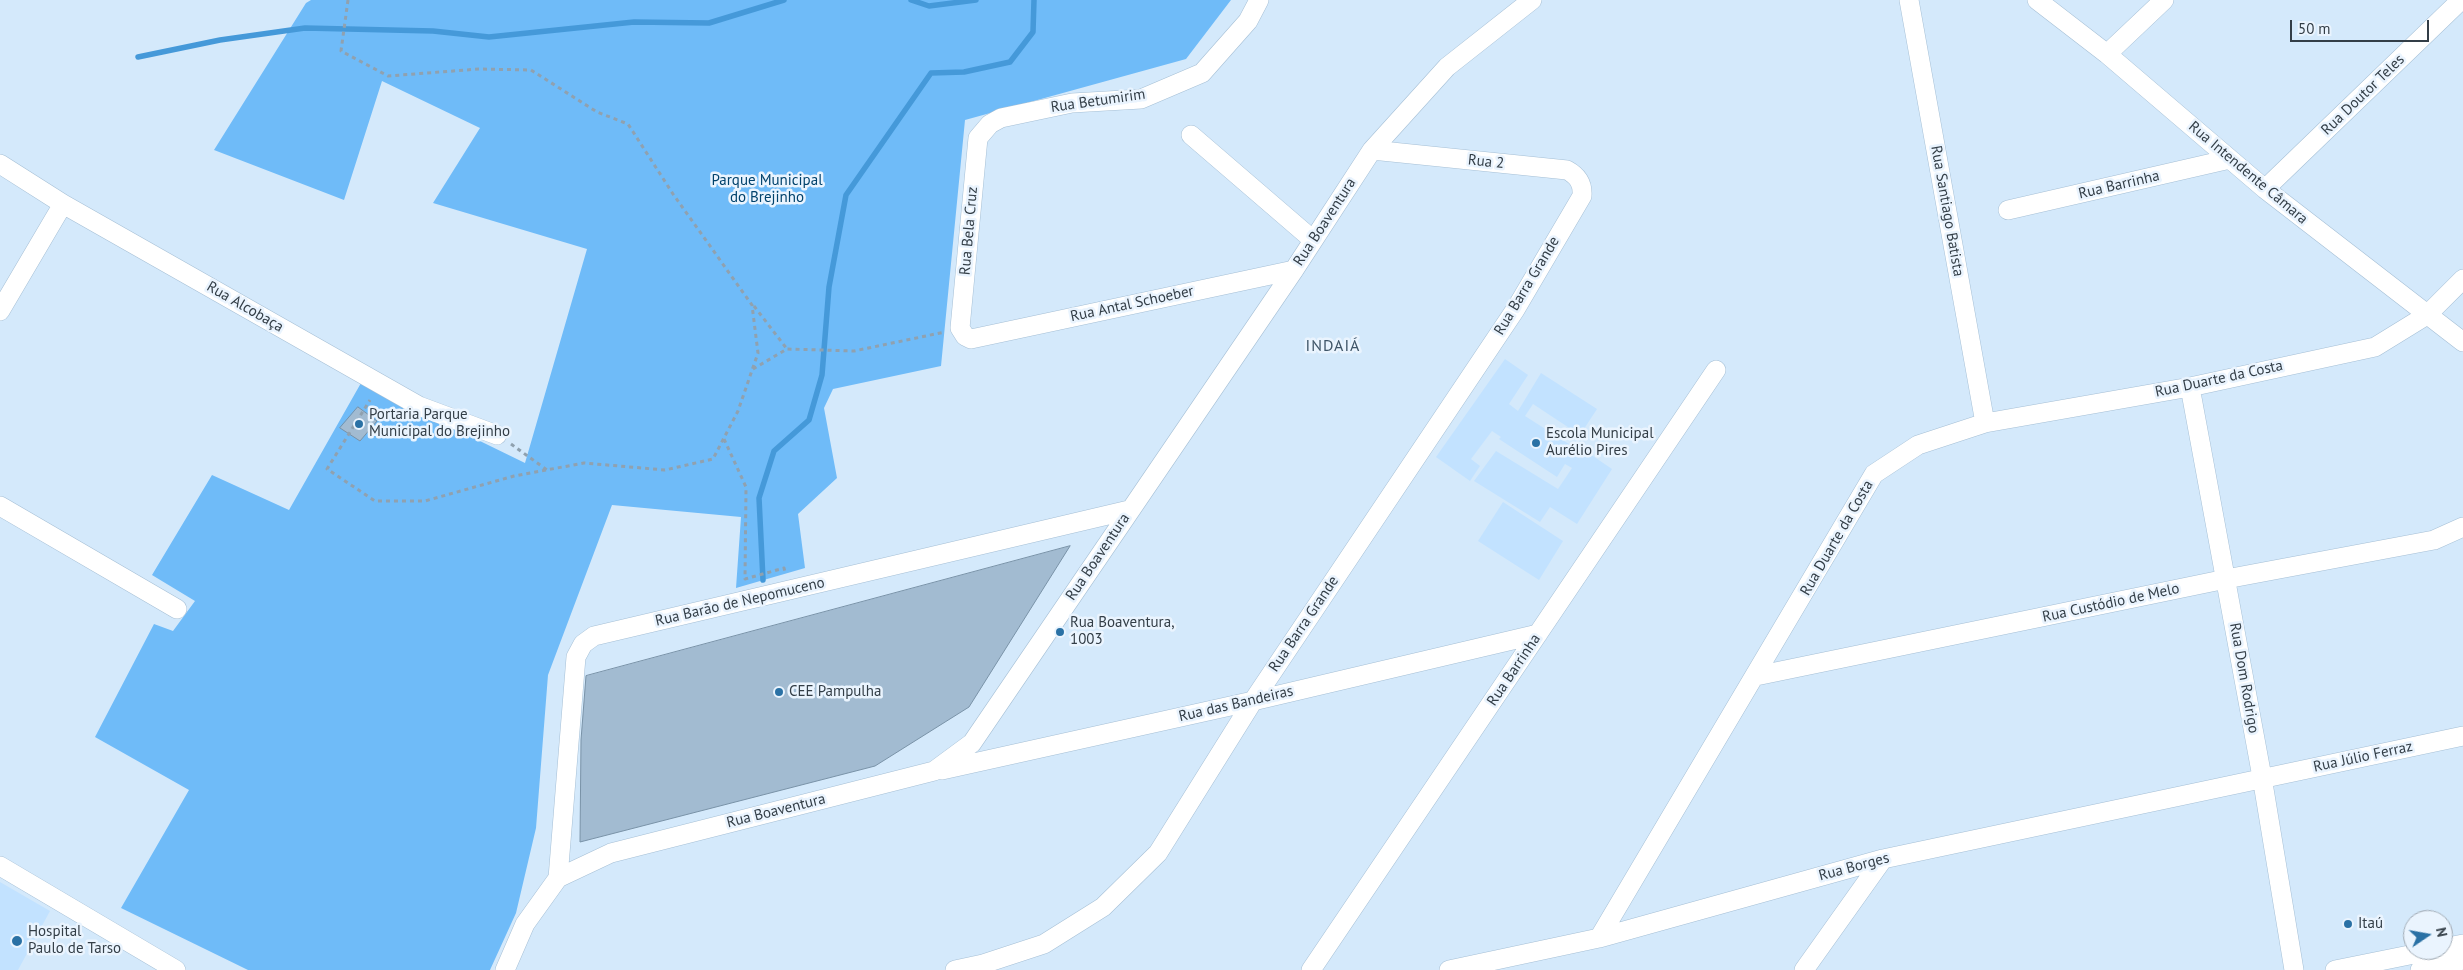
<!DOCTYPE html>
<html>
<head>
<meta charset="utf-8">
<style>
  body { margin:0 }
  #map { position:relative; width:2463px; height:970px; overflow:hidden; background:#d4e9fb; font-family:"PT Sans",sans-serif }
  canvas { display:block }
  .north { position:absolute; left:2403px; top:910px; width:50px; height:50px; box-sizing:border-box; background:#eaf4fe; border:1px solid #a1abb5; border-radius:50%; rotate:78deg; font-size:14px; font-weight:700; line-height:20px; text-align:center; color:#333e47 }
  .north::after { content:''; display:block; margin:auto; width:18px; height:22px; background:#2a71a5; clip-path:polygon(50% 0,100% 100%,50% 72%,0 100%) }
  .scale { position:absolute; left:2290px; top:20px; width:139px; height:22px; box-sizing:border-box; border:2px solid #333e47; border-top:0; padding-left:6px; font-size:15px; line-height:18px; white-space:nowrap; color:#333e47; -webkit-text-stroke:4px #eaf4fe; paint-order:stroke }
</style>
</head>
<body>
<div id="map">
<canvas width="2463" height="970"></canvas>
<div class="north">N</div>
<div class="scale">50 m</div>
</div>
<script>
const ctx = document.querySelector('canvas').getContext('2d');
ctx.lineJoin = 'round';
function paint(path, color) { ctx.fillStyle = color; ctx.fill(path, 'evenodd'); }
function stroke(path, color, width, dash) { ctx.strokeStyle = color; ctx.lineWidth = width; ctx.lineCap = dash ? 'butt' : 'round'; ctx.setLineDash(dash || []); ctx.stroke(path); }
function drawText(font, color, halo, rows, align = 'center') {
  ctx.font = font + ' "PT Sans",sans-serif'; ctx.lineWidth = 5; ctx.setLineDash([]); ctx.textBaseline = 'middle'; ctx.strokeStyle = halo; ctx.fillStyle = color; for (const [text, x, y, turn = 0] of rows) {
    ctx.save(); ctx.translate(x, y); ctx.rotate((+turn || 0) * Math.PI / 180); ctx.textAlign = isNaN(turn) ? turn : align; if (halo) ctx.strokeText(text, 0, 0); ctx.fillText(text, 0, 0); ctx.restore();
  }
}
paint(new Path2D(`
  M1505,359L1528,375L1509,404L1518,411L1541,373L1597,409L1580,435L1533,404L1525,416L1572,446L1570,450L1583,458L1587,452L1612,469L1577,524L1550,507L1540,522L1474,481L1496,451L1558,489L1572,468L1565,464L1557,477L1499,439L1501,437L1492,431L1471,459L1480,466L1470,481L1436,457Z
  M1503,502L1563,541L1539,580L1478,541Z
  M0,882L50,911L18,970H0Z`), '#c2e2ff');
paint(new Path2D(`
  M311,0H1231L1186,59L965,120L941,366L833,389L824,408L837,478L798,514L805,568L736,588L741,517L612,505L548,675L536,828L516,913L490,970H248L121,908L189,790L95,737L154,624L173,631L195,601L152,575L212,475L289,510L361,383L525,463L587,249L433,203L480,128L382,81L344,200L214,150L306,3Z`), '#6fbbf8');
stroke(new Path2D(`
  M911,0L929,6L976,0
  M138,57L220,40L305,28L433,31L489,37L634,22L709,23L784,0
  M763,580L759,498L774,451L809,420L822,375L829,287L846,195L931,73L964,72L1010,62L1033,32L1034,0`), '#4599d9', 5.5);
const building = new Path2D(`
  M358,407L377,421L360,441L340,428Z
  M1070,546L969,707L875,766L580,842L581,740L586,676Z`);
paint(building, '#a2bbd1');
stroke(building, '#7992a7', 1);
const minor = new Path2D(`
  M1259,0L1248,21L1202,73L1141,99L1072,103L1001,118L990,124L978,138L960,328L965,336L971,339L1294,270
  M1909,0L1985,423
  M2037,0L2107,54L2265,189L2463,342
  M2107,54L2164,0
  M1191,135L1313,240
  M0,164L63,204L419,406L497,435
  M2265,189L2461,0
  M2008,210L2230,159
  M0,311L63,204
  M2190,387L2262,777L2294,970
  M0,506L177,609
  M1756,676L2226,579L2434,540L2463,527
  M942,770L1253,701L1538,634
  M0,866L176,970
  M558,878L576,657L583,644L594,636L1129,510
  M1599,938L1874,474L1918,445L1985,423L2190,387L2375,347L2427,315L2463,279
  M2443,948L2463,944
  M505,970L525,924L558,878L611,853L934,771L972,743L1294,270L1372,150L1447,67L1532,0
  M955,970L983,964L1044,944L1103,907L1158,853L1253,701L1515,310L1582,196C1583,183 1578,176 1567,170L1372,150
  M1311,970L1716,370
  M1449,970L1599,938L1883,859L2463,736
  M1804,970L1883,859
  M2335,970L2434,950
  M2420,970L2463,960`);
stroke(minor, '#a5bfd5', 20);
stroke(new Path2D(`
  M348,0L341,51L388,76L479,69L531,70L597,112L628,124L673,194L752,305L758,353L738,411L713,459L665,470L584,463L514,476L425,501H375L327,469L370,400
  M754,306L787,349
  M753,369L787,349L854,351L945,332
  M724,439L746,487L745,579L784,568L785,572
  M511,444L547,470`), '#90a1af', 3, [4, 4]);
stroke(minor, '#fff', 19);
for (const [x, y, r, color] of [
  [359,424,5,"#2a71a5"],
  [1536,443,5,"#2a71a5"],
  [1060,632,5,"#2a71a5"],
  [779,692,5,"#2a71a5"],
  [2348,924,5,"#2a71a5"],
  [17,941,6,"#2a71a5"]
]) { const dot = new Path2D(); dot.arc(x, y, r, 0, 2 * Math.PI); ctx.fillStyle = color; ctx.fill(dot); stroke(dot, '#eaf4fe', 2); }
drawText('15px', '#333e47', '#eaf4fe', [
  ["Rua Doutor Teles",2363,95,-44],
  ["Rua Betumirim",1098,101,-8],
  ["Rua 2",1486,162,6],
  ["Rua Intendente Câmara",2248,173,40],
  ["Rua Barrinha",2119,185,-13],
  ["Rua Santiago Batista",1947,211,80],
  ["Rua Boaventura",1325,222,-57],
  ["Rua Bela Cruz",969,231,-85],
  ["Rua Barra Grande",1527,286,-59],
  ["Rua Antal Schoeber",1132,304,-12],
  ["Rua Alcobaça",245,307,30],
  ["Rua Duarte da Costa",2219,379,-12],
  ["Rua Duarte da Costa",1837,538,-60],
  ["Rua Boaventura",1098,557,-56],
  ["Rua Barão de Nepomuceno",740,602,-13],
  ["Rua Custódio de Melo",2111,603,-12],
  ["Rua Barra Grande",1304,624,-56],
  ["Rua Barrinha",1514,670,-56],
  ["Rua Dom Rodrigo",2244,678,80],
  ["Rua das Bandeiras",1236,704,-13],
  ["Rua Júlio Ferraz",2363,757,-12],
  ["Rua Boaventura",776,811,-14],
  ["Rua Borges",1854,867,-15]
]);
drawText('15px', '#00426c', '#eaf4fe', [
  ["Parque Municipal",767,181],
  ["do Brejinho",767,198]
]);
drawText('15px', '#333e47', '#eaf4fe', [
  ["Portaria Parque",369,415],
  ["Municipal do Brejinho",369,432],
  ["Escola Municipal",1546,434],
  ["Aurélio Pires",1546,451],
  ["Rua Boaventura,",1070,623],
  ["1003",1070,640],
  ["CEE Pampulha",789,692],
  ["Itaú",2358,924],
  ["Hospital",28,932],
  ["Paulo de Tarso",28,949]
], 'left');
ctx.letterSpacing = '1px';
drawText('16px', '#3f5568', '#eaf4fe', [
  ["INDAIÁ",1333,346]
]);
ctx.letterSpacing = '0px';
</script>
</body>
</html>
